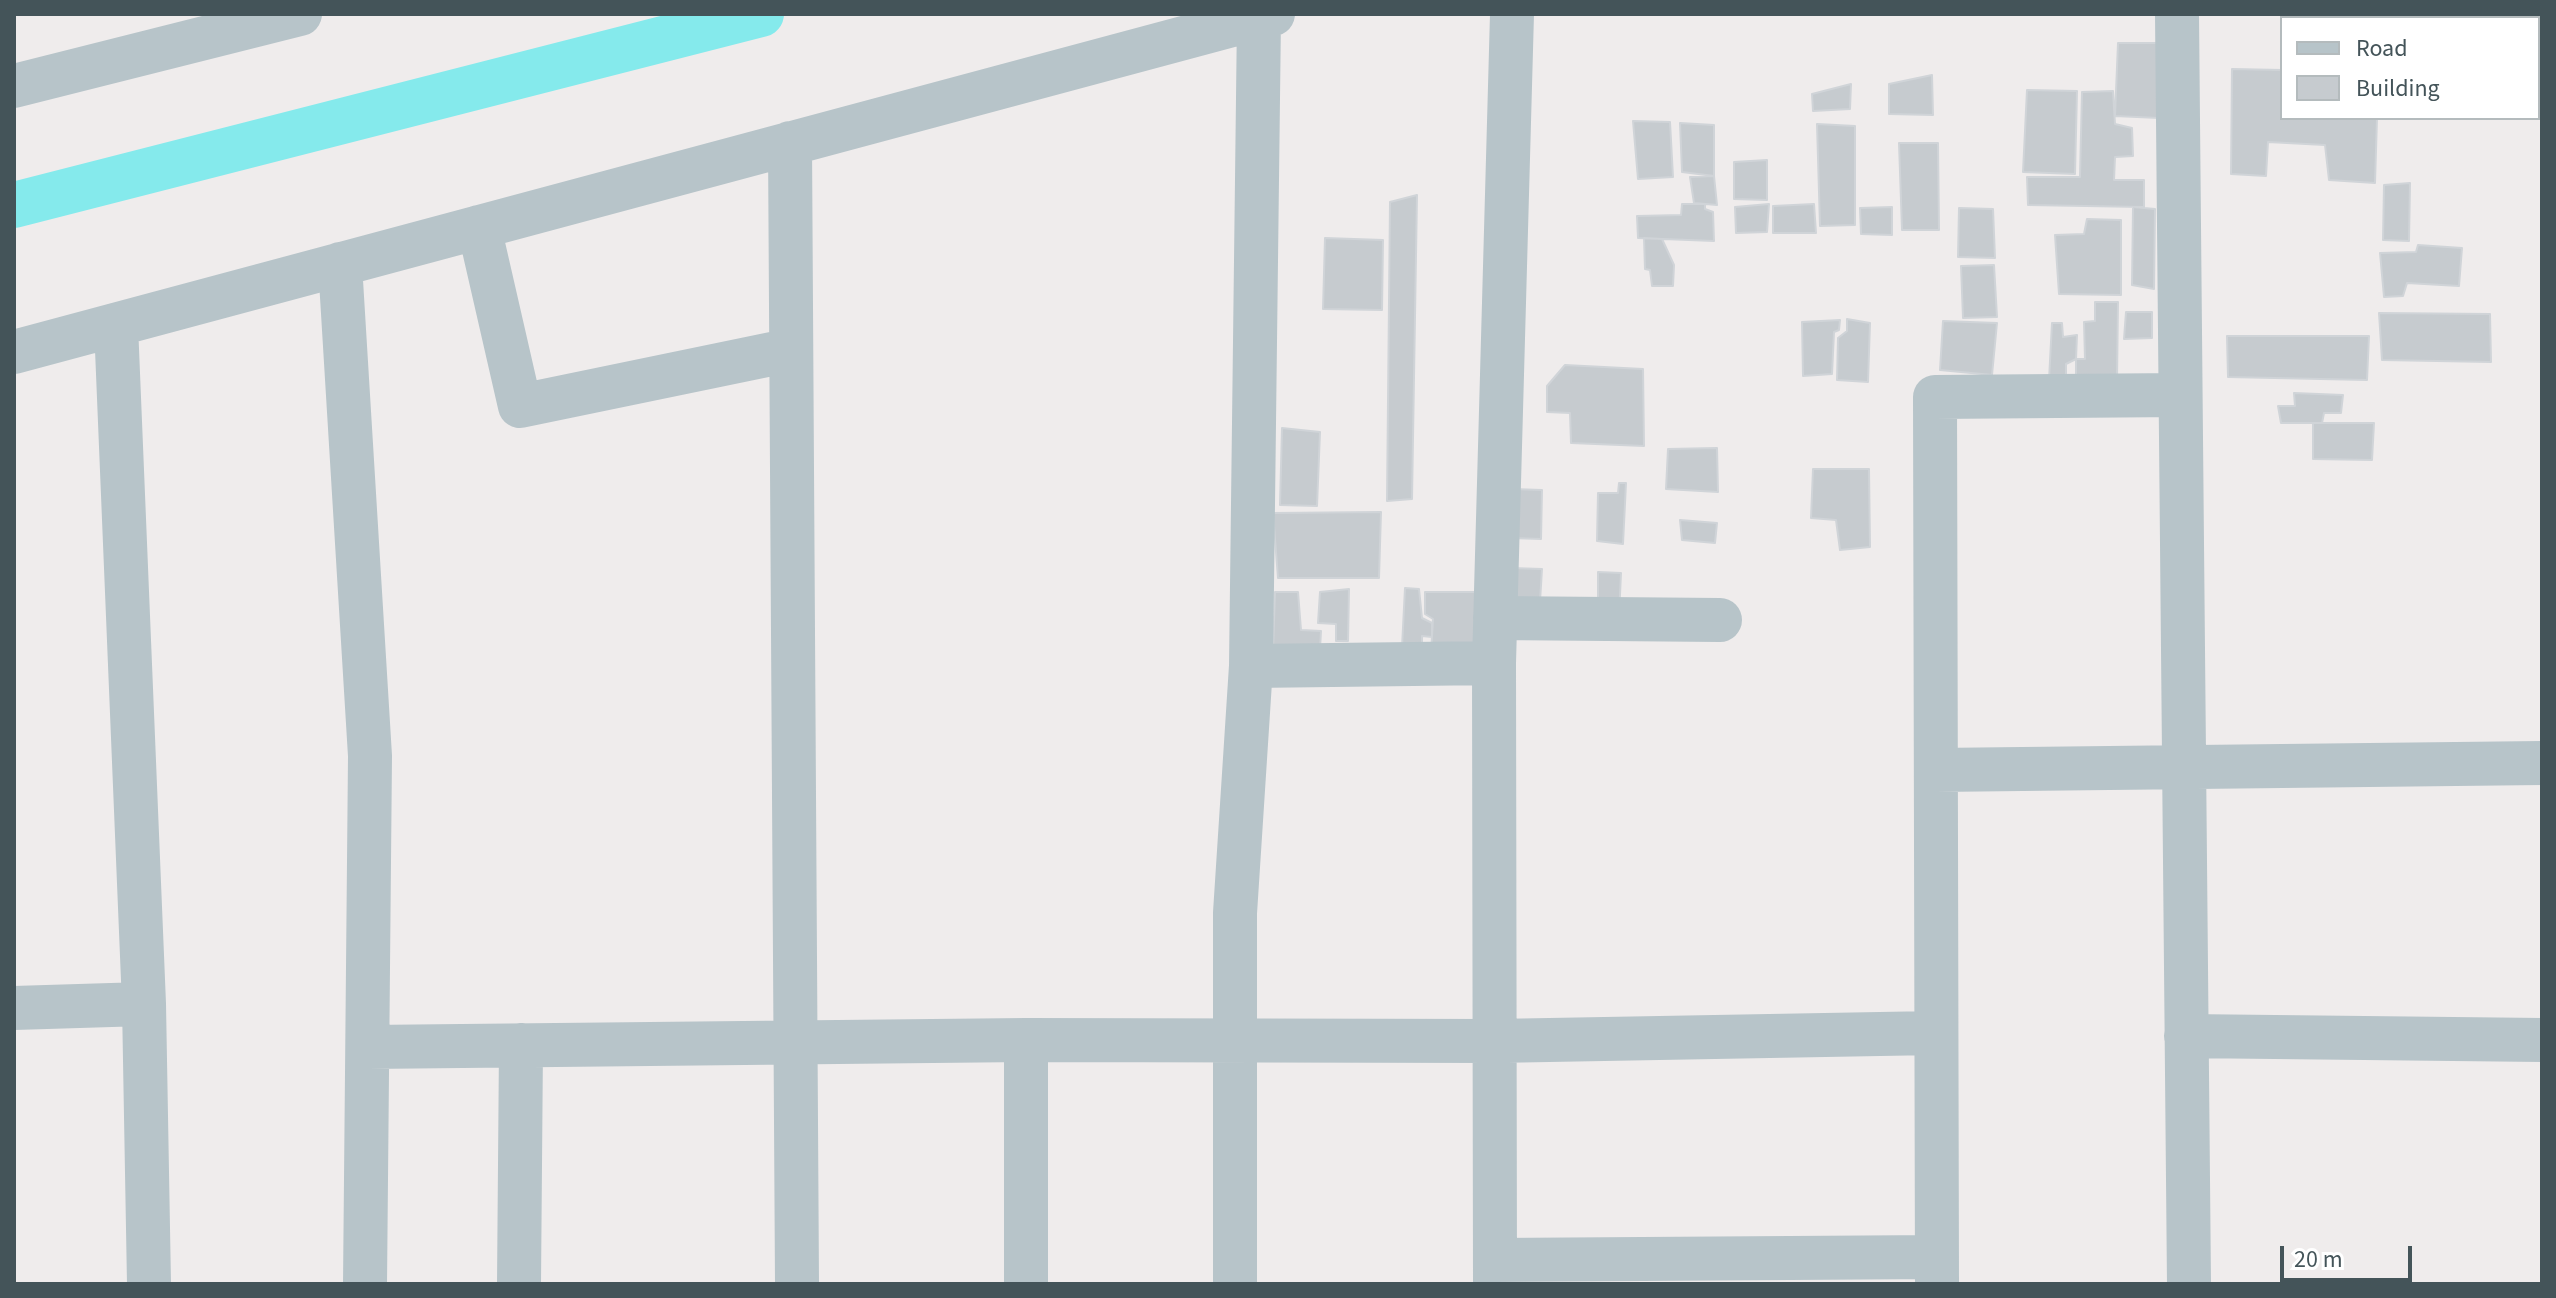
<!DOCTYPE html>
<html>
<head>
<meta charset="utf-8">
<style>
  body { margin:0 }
  #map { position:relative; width:2556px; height:1298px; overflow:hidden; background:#efecec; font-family:"Source Sans 3",sans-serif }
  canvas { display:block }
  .frame { position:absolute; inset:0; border:16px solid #445459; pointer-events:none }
  .legend { position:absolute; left:2280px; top:16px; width:260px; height:104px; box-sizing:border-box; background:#fff; border:2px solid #b4bbbd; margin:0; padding:10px 14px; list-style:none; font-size:24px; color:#445459 }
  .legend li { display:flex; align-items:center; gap:16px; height:40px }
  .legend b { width:40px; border:2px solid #b4bbbd }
  .scale { position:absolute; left:2280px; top:1246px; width:132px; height:36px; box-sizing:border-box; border:4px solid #445459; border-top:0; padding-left:10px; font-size:24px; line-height:28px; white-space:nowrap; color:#445459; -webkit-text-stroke:6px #fff; paint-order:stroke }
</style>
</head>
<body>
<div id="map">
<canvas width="2556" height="1298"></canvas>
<div class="frame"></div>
<ul class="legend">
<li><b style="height:10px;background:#b7c4c9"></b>Road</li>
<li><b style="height:22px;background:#c6cbcf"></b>Building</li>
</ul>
<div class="scale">20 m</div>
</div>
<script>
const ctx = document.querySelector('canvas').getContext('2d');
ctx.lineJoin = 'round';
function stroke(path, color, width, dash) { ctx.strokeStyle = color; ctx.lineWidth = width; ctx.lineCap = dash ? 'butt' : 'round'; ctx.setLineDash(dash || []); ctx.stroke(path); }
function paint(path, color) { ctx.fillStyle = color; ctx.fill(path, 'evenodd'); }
stroke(new Path2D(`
  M14,205L761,14`), '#85eaec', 46);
const building = new Path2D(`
  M2281,14H2377L2378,18H2282V22Z
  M2118,43H2160L2159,118L2115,116Z
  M2232,69L2282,70V118H2377L2375,183L2329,180L2325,145L2268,142L2266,176L2231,174Z
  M1932,75L1933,115L1889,114V84Z
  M1851,84L1850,109L1813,111L1812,94Z
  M2027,90L2077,91L2075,174L2023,172Z
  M2113,91L2115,124L2132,128L2133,156L2115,157L2114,180H2144V207L2028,205L2027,177H2080L2082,92Z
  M1633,121L1670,122L1673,177L1638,179Z
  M1680,123L1714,125V176L1682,172Z
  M1817,124L1855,126V225L1820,226Z
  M1899,143H1938L1939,230H1902Z
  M1767,160V200L1734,199V162Z
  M1714,176L1717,205L1694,203L1690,177Z
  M2410,183L2409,241L2383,240L2384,185Z
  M1417,195L1412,499L1387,501L1390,202Z
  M1682,204H1705V209L1713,212L1714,241L1638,238L1637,216L1681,215Z
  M1769,204L1767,232L1736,233L1735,207Z
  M1814,204L1816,233H1773V206Z
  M1892,207V235L1861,234L1860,208Z
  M2133,207L2155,209L2154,289L2132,285Z
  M1959,208L1993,209L1995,258L1958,257Z
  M2087,219L2121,220V295L2059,294L2055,235L2084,234Z
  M1325,238L1383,240L1382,310L1323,309Z
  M1644,238L1662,239L1674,265L1673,286H1652L1650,270L1645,269Z
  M2418,245L2462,248L2459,286L2407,283L2403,296L2384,297L2380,253L2416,252Z
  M1994,265L1997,317L1963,318L1961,266Z
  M2095,302H2118L2117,380L2076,379V359H2085L2084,322L2095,321Z
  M2126,312H2152V338L2124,339Z
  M2379,313L2490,314L2491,362L2382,360Z
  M1847,319L1870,323L1868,382L1837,380L1838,338L1847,331Z
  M1840,320L1839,330L1834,332L1832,374L1803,376L1802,322Z
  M1943,321L1997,323L1992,375L1940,370Z
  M2052,323H2062L2063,337L2077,335L2076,359L2066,364V378L2049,380Z
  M2227,336H2369L2367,380L2228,377Z
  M1565,365L1643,369L1644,446L1571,443L1570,413L1547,412V386Z
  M2294,393L2343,395L2341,413H2324L2322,423H2281L2278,406H2295Z
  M2313,423H2374L2372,460L2313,459Z
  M1282,428L1320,432L1317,506L1280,505Z
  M1717,448L1718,492L1666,489L1668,449Z
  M1813,469H1869L1870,547L1840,550L1836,520L1811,518Z
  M1619,483H1626L1623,544L1597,541L1598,493H1618Z
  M1512,489L1542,490L1541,539L1511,538Z
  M1381,512L1379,578H1278L1273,513Z
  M1680,520L1717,523L1715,543L1682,540Z
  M1511,568L1542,569L1539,618L1509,615Z
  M1598,572L1621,573L1619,617L1598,616Z
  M1405,588L1419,589L1422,618L1432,623V637L1422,636V649L1402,647Z
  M1349,589L1348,641H1336V624L1318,623L1320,592Z
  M1275,592H1298L1301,630L1321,631L1320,649L1273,650Z
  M1425,592H1480L1481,653H1431L1433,619L1425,614Z`);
paint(building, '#c6cbcf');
stroke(building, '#d0d4d8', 2);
stroke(new Path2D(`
  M2177,14L2189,1284
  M14,86L300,14
  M790,143L797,1284
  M479,227L520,406L791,350
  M340,264L370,756L365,1284
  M116,325L144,1004
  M14,352L1273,14
  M1495,618L1720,620
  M1251,666L1494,663
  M1936,770L2542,763
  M14,1008L144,1004L149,1284
  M2186,1036L2542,1040
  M1026,1040V1284
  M368,1047L1026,1040L1494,1041L1935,1033
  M1495,1260L1937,1257
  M519,1284L521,1045
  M1235,1284V913L1251,666L1259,17
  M1495,1284L1494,663L1512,14
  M1937,1284L1935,397L2180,395`), '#b7c4c9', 44);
</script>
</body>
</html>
